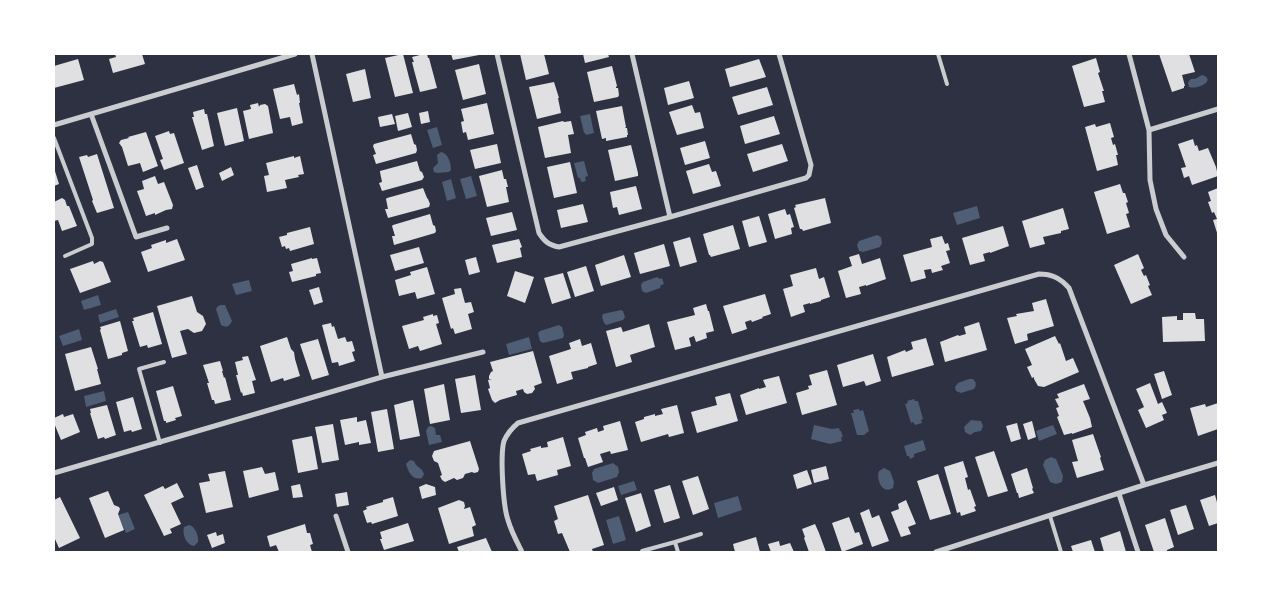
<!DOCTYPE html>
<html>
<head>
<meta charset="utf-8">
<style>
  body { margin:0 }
  #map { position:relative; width:1272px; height:606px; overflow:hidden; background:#2d3142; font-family:Raleway,sans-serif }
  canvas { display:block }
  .frame { position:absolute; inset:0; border:55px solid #fff; pointer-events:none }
</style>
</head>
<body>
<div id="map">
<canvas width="1272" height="606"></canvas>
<div class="frame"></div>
</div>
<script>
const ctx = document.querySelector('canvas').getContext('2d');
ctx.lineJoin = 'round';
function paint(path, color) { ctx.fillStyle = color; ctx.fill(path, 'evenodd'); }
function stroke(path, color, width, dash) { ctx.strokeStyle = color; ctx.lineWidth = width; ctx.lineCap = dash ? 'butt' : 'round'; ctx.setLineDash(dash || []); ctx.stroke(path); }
paint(new Path2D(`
  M1202,75C1217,80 1198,90 1189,87L1188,83C1189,79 1192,78 1195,79Z
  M590,114L594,133L586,135L585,133H584L580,116Z
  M437,127L442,145L433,148L427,130Z
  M441,152C448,153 451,163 451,170L449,172L437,173L434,172L433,168L438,163L437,155Z
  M584,161L588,176L585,177L586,181L581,182L580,178H578L574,163Z
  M471,176L477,196L466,199L460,179Z
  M451,179L456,198L447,201L442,182Z
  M977,206L980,218L957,225L953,213Z
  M877,235L881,237L882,243L880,247L863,252L859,251L857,245L859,241Z
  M657,277L660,279L662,278L664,284L661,285L660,288L646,293L642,291L641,285L643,282Z
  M249,280L252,291L236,295L232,284Z
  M98,295L101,305L84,310L81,301Z
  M221,305H225L232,321C229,327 227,328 221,325L216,309L218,306Z
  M116,309L119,317L100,323L98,315Z
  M621,310L623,311L625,317L623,320L606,325L604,323L602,317L603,314Z
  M559,325L562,327L564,335L563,338L543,343L540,341L538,333L540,331Z
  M79,329L82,340L63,346L59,336Z
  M529,337L532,349L509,355L506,344Z
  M969,379H973C976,382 977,385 974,389L961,393L956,391L955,387L958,383Z
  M104,391L106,401L86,407L84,396Z
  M914,399L915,401H918L923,419L921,420L922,423L915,425L913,422L911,423L905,404L908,403L907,401Z
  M859,409L860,411L863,410L869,431L864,435H857L851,413H854L853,410Z
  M971,420L981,421L983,426L981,431L975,432L970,435L965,432L964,427Z
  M814,425L832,429L839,428L840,431H841L843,437H841L842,441L830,444L811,439Z
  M1053,425L1057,434L1039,441L1036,431Z
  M431,426L435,428L436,435H440L442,442L429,445L426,431L428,427Z
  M923,440L926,450L914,454V457L910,459L909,456H907L904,446Z
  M1051,457L1056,459L1063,476L1062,482L1056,484L1050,482L1043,465L1045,460Z
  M410,460L414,461L416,465L422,470L424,474L422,478C412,481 408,471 406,464Z
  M613,463L618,467L619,472L617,477L598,483L593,480L592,473L594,469Z
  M884,468L890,471L894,482L893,488C882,495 876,479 879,471Z
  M634,481L637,490L621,495L618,486Z
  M738,496L742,510L718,518L714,503Z
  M128,512L135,529L126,533L118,515Z
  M619,516L626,540L613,544L606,520Z
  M189,525C195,526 199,536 198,542L194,546C186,545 182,534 184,527Z`), '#4f5d75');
paint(new Path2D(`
  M115,54H142L145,64L113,73L109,59L116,57Z
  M403,54L413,93L395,97L385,58Z
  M424,54H427L428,58H429L437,88L420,92L414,70L412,62H414L412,57Z
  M451,54H479V55L453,60Z
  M520,54H544L549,74L526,80Z
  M583,54H608L609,57L585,63Z
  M1159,54H1189L1195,72L1182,75L1185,86H1184V88L1172,92Z
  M1096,58L1100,72L1098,73L1104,91H1102L1105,102L1084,107L1072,66Z
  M78,59L84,80L54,88V66Z
  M759,59L766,77L730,87L725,69Z
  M479,64L486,94L463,100L455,70Z
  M612,66L617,86L616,87V88H618L619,95L618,97L594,102L587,72Z
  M365,69L371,98L353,102L346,74Z
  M689,81L694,98L668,105L664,88Z
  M554,82L559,98H558L561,113L537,119L529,87Z
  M294,84L297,95L299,94L300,103H299L303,123L292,126L290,117L280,119L273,89Z
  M767,87L773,105L738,115L732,97Z
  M258,103L259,107L260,105L265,104L268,106L273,133L249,139L243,111L251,109L250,105Z
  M487,103L494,134L468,140L466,132L463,133L461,122L464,121L461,109Z
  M692,105L695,113L700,112L704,128L677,135L669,112Z
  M622,106L626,127L625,128H627L628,135H627V137L606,141V138L602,139L596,111Z
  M237,108L244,141L225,146L217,113Z
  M204,109L205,114H207L214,146L202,150L192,117H194L193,112Z
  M428,111L430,122L421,124L419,113Z
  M408,113L412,127L398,131L395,116Z
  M392,114L395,124L380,127L378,117Z
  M774,116L780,134L745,144L740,126Z
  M563,121L564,122L571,121L574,134L568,135L571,153L545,158L538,127Z
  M1110,123L1114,137L1111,138L1113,145L1115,144L1118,155H1116L1118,165L1097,171L1085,127L1095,124L1096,127Z
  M169,131L170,134L174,133L184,163L164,170L160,160L163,159L155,136Z
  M146,132L158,166L143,172L140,163L128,166L122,147L119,143L121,140L129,138L128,137Z
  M411,134L414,144L416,145L417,150L416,153L376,164L373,155L376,154L373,146L374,144Z
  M1193,139L1195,146L1197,145L1199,151L1208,148L1216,167L1218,176L1192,185L1189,176L1184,178L1181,168L1186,167L1178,144Z
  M705,141L710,158L685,165L680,148Z
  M497,144L501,163L475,169L470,150Z
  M782,144L788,161L753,172L747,154Z
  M631,145L638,173V176L615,181L608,150Z
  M97,154L114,208L97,213L92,201L93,200L79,157L87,155L88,157Z
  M294,156V158L300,156L304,174L298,175L299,177L285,180L287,188L267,192L264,176L269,175L266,163Z
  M417,161L420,171L422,172L424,177L422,180L382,191L379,183L382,182L380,172V171Z
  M570,162L577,193L554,198L547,167Z
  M709,164L712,172L716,171L721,186L693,194L686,171Z
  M197,165L204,187L196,190L188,168Z
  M231,167L234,175L222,181L219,173Z
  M54,168L59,184L54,186Z
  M502,170L504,179H506L508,187H506L509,202L487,207L479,176Z
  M155,176L158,184L164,182L173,205L172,209L166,210L155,215V213L146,216L137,191L144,189L142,181Z
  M1120,184L1123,193H1125L1128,202L1126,203L1129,213L1126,214L1130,227L1107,234L1094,192Z
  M636,186L642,209L619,215L617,207L613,208L610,192Z
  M423,188L427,198L428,199L430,204L429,207L388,218L385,209H388L386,199L387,198Z
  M1218,188V236L1213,220L1217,219L1214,212L1212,213L1208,202L1211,201L1208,192Z
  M62,198L65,200L67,206H69L77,226L62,231L58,220L54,221V202Z
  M825,198L831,223L803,231L802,229H800L794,208L796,207L795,205Z
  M583,204L588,222L561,228L557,210Z
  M1063,208L1069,229L1061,231V233L1043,237L1045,244L1030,248L1022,221Z
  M785,209L787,215L790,214L794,227L791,228L792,234L775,239L768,214Z
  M512,212L517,230L491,236L486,218Z
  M430,214L433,225L435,226L436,231L435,233L394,245L392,236H395L392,226L393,225Z
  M759,216L767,242L749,247L742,221Z
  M733,225L740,249L711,257L710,255H709L703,234Z
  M1003,226L1009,246L990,253V252L983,254L985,261L970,265L962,238Z
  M310,227L314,244L290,251L289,248L286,249L285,246L282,247L279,237L287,235V233Z
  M942,236L945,244L948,243L950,250L946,251L950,263L941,266L943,270L932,273L931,269L924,270L926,278L911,282L903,255L932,247L930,239Z
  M690,237L697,262L680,267L673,242Z
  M177,239L185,260L148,272L141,252L152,248L151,245L166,240V243Z
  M519,239L522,247L520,248L522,257L497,263L492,245Z
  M664,244L670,266L640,274L634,253Z
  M419,247L424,263L395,271L390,255Z
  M859,254L862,264L880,258L886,279L866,286V285L859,287L861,294L846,298L838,271L852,266L849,257Z
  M1138,254L1144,268L1141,270L1144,276L1146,275L1150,285L1148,286L1152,295L1131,304L1114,265Z
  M624,255L631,277L601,286L595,265Z
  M476,257L480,272L469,275L465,260Z
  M312,258V259L317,258L321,273L316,274V276L292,282L289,272L293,271L291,264Z
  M93,261L94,264L100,261L103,262L111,282L80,293L70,269Z
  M586,266L594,291L575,297L567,272Z
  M427,267L435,294L417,299L415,292L399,296L395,280L411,275L410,272Z
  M816,268L819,279L824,277L830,297L821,300V301L810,304V303L803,305L805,312L791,317L783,289L793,286L790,275Z
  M515,271L534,277L525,303L507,296Z
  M563,273L571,298L552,304L544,278Z
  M319,287L323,302L314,305L309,290Z
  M461,288L465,303L471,302L474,312L468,314L472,329L455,334L453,328L451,329L442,298L455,294L454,289Z
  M765,294L771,314L762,317L763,318L752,322L751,320L745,322L747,329L732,334L723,306Z
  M192,296L197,312L203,316L206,324L202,331L194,333L188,329L180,331L187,354L172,358L157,306Z
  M1046,299L1054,326L1027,334L1028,340L1015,344L1007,318L1017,316L1016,314L1034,311L1032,303Z
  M706,304L708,311H709L714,331L706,333L707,338L696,342L694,336L689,338L691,346L675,350L667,322L695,315L693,308Z
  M153,312L162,344L148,348L147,345L140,347L132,321H134L133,318Z
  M1183,313H1195L1196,319H1204L1205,341L1163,342L1162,317L1177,316V320H1183Z
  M433,314V316L437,315L439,323L436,324L442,344L420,351L418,346L409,349L402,326L424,320L423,317Z
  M120,321L128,351L122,353V355L108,359L100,330L101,329L100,327Z
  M979,322L987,350L945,362L940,342L958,335L959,336L966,334L964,327Z
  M331,323L332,327L334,326L338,339L345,337L347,342L352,341L355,351L352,352L355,361L339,366L338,362L332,363L322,325Z
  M649,324L655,347L630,355L632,362L616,367L606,331L621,327L623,332Z
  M1055,336L1059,344L1060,343L1066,361L1073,358L1079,372L1044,387L1038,386L1034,379V377L1032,378L1027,367L1032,365L1025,349Z
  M287,337L291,349L294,352L295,359L300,376L284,381L283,378L271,382L260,346Z
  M926,338L934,365L892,377L887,357L905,350L906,352L913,349L911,342Z
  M318,339L329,375L312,380L300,344Z
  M580,339L582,346L591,343L597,364L588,367V368L571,372L573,379L557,384L549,356L571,349L569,343Z
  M91,347L98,369H97L101,384L75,391L65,354Z
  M533,351L542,383L534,386L535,389L532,393L527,394L524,392L523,389L516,391L517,395L500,400L495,403L492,400L488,389L490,388L488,380L492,379H489V376L491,372L493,371L490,362Z
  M873,354L881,381L866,386L864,381L843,387L837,365Z
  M248,356L256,380L252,381L255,393L243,396L242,392L241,393L236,375H238L235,362L243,360L242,357Z
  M220,361L223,371H222L224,378L225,377L231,400L215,404L214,400H212L207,383H209L203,365Z
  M827,370L837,405L802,415L796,393L809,389L808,386L812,385L809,375Z
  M1164,371L1172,395L1162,399L1154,374Z
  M475,375L481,410L461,413L455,379Z
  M779,376L787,403L746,415L740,395L759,388V389L766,387L763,380Z
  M1150,383L1158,404L1162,402L1167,413L1162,415L1164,420L1146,428L1138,410L1144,407L1136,389Z
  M444,384L450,420L430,424L424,389Z
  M1084,384L1090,399L1083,401L1090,418L1092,427L1072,434V433L1064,435L1057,417L1059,416L1056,408L1059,407L1055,399L1059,398L1057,394Z
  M173,386L182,416L175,418L176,420L166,423V421H164L156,391Z
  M730,393L738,421L697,433L691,412L717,405L715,397Z
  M133,397L142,429L132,432L131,430L124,432L116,402Z
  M413,400L420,436L400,440L394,405Z
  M1218,403V429L1198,436L1190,408L1205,404L1206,407Z
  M107,405L116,435L105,439L104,437L98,439L90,413H91L90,409Z
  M677,405L684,433L669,437L668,434L641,442L635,422L644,419V417L655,414V416L663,414L661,409Z
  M387,409L394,449L378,452L371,412Z
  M63,414L64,417L73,414L80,432L61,440L54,423V418Z
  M357,417V422L366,420L371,443L359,445V442L345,445L340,420Z
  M620,421L628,450L611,454L610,451L600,454L603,462L588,467L585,458H584L578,438L586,435L585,432L597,428L598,432L604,430L603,426Z
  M1032,421L1036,437L1028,440L1023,424Z
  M1017,423L1021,439L1011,442L1006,426Z
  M333,424L339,460L322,463L315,427Z
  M1093,434L1101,457L1100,458L1104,470L1077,478L1072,462L1078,461L1072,440Z
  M312,436L318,469L298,473L292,440Z
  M563,437L571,466L557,470L558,475L537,481L535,474L528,475L522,454L531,451L530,449L541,446V448L548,447L547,442Z
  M470,441L479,469L478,472L474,473L472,472L465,474L463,478L457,480L454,478L445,482L442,480L440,476L442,475L438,463L434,461L432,456L434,451Z
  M994,451L1008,491L988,497L975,457Z
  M963,461L968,477L965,478L968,490L970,489L976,506L974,507L976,511L961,516L960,512L957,513L944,467Z
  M826,466L829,479L814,483L811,470Z
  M262,467L265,474L275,472L279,490L249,498L243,471Z
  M1027,468L1033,488L1032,489L1034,493L1019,498L1018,493H1017L1011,474Z
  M807,470L812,484L797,489L793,475Z
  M225,471L233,507L206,513L199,483L210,481L208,474Z
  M938,474L951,514L930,520L917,481Z
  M698,476L709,509L693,515L682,481Z
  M177,483L184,497L171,503L181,524L170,529L172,533L164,536L144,495L163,486L165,489Z
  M300,484L303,497L293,498L291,486Z
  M426,484L435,487L436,495L422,499L419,487Z
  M670,485L680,518L664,523L654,490Z
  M614,487L618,500L601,506L596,493Z
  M108,491L114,505L119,507L120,509L118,514L124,530L105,538L89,498Z
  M347,492L349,505L337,507L335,494Z
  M641,493L651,526L636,532L625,498Z
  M588,495L604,545L592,549L593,552H570L562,533L558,534L554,521L558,519L554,506Z
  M1215,495L1218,506V523L1209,526L1200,500Z
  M60,497L80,538L59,548L54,537V500Z
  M393,497L398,516L372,524L371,522L367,523L363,511L367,509L366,507L383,502V500Z
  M459,500L464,502L465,506L464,509L470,507L476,525L472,527L474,536L449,544L438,508Z
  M906,500L916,524L908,527L911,534L901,537L891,512L899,509L898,504Z
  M1186,505L1194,529L1178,535L1170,510Z
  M869,509L872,518L879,515L889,541L872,547L860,513Z
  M849,517L855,533L859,532L863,544L842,552L832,523Z
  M1165,518L1174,547L1167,550V551L1163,552H1154L1145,525Z
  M408,523L414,541L384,550L380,539H382L380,532Z
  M305,524L307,533H310L313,544L310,545L312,552H279L276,545L270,547L267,536Z
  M815,524L819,533L826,552H809L804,538L805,537L802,529Z
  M1120,531L1126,552H1104L1100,538Z
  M216,532L217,536L223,534L225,543L212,548L207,535Z
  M756,537L760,552H735L733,544Z
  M486,538L492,552H459L457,547Z
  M1091,540L1095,552H1073L1071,546Z
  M779,541L780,546L790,543L794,552H771L768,544Z`), '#e0e0e3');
stroke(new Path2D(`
  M938,54L947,84
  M54,138L92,238V244L65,256
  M160,443L139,369L164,362
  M1050,516L1061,552
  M642,551L675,542
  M678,552L675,542L701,534`), '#caccd0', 4);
stroke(new Path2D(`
  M312,54L382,377
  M497,54L539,233C545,242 549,245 559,247L670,217L806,178L809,175L811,165L779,54
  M632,54L670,217
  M1129,54L1149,130L1150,180L1156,209L1166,235L1184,257
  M91,114L136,237L167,228
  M54,125L295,54
  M1149,130L1218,109
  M54,473L382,377L483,352
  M1119,494L1138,552
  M336,516L348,552
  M522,552C517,542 511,531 508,520C503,506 500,455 504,441C507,434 512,428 518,423L1039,274C1052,274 1060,278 1069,288L1144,485
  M936,552L1144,485L1218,463`), '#caccd0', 5);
</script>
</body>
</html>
